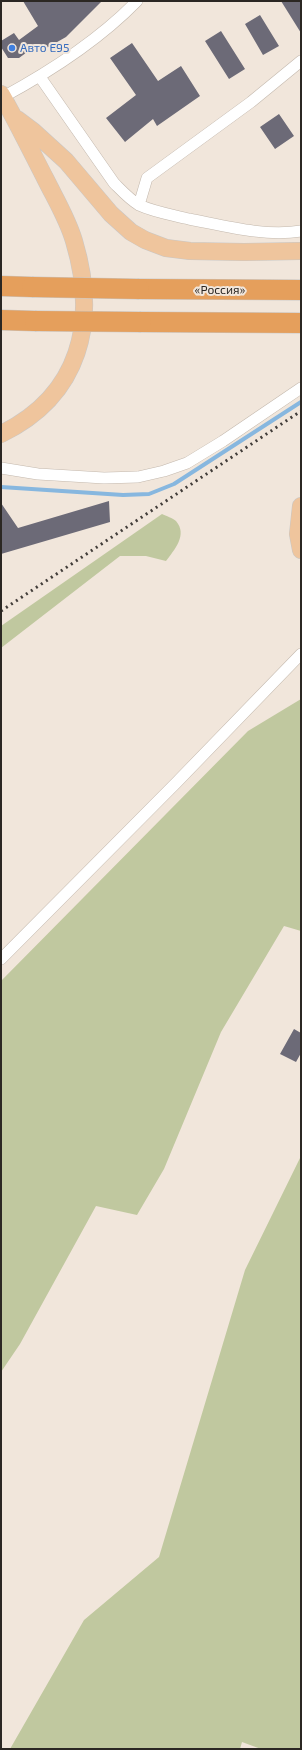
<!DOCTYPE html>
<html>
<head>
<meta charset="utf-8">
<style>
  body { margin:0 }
  #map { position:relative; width:302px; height:1750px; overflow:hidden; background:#f1e6db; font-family:"Exo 2",sans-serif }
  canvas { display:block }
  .frame { position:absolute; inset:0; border:2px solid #2b2723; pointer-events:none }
</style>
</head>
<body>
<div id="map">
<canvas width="302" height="1750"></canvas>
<div class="frame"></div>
</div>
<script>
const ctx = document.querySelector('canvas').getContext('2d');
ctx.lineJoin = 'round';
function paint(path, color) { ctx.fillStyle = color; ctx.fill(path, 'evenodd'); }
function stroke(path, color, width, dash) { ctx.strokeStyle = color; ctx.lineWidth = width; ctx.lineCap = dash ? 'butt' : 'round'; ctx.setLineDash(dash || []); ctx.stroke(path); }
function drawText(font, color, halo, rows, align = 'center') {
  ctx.font = font + ' "Exo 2",sans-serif'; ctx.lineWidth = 4; ctx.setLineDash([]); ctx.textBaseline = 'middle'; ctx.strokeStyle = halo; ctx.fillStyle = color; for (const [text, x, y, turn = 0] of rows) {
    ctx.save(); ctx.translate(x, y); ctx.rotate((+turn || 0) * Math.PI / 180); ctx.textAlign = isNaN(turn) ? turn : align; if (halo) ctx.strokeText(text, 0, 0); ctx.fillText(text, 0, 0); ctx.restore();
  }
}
paint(new Path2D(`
  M162,514C166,516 173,518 176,521C188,535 174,550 166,561L146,556H120L1,648V626Z
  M301,699V931L284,926L221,1032L164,1169L137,1215L96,1206L20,1344L1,1372V981L248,731Z
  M301,1156V1749H261L242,1742L240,1749H10L84,1620L159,1557L245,1270Z`), '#c0c89f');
stroke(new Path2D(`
  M1,487L123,495L149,494L174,484L301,402`), '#87b7df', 4);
paint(new Path2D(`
  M23,1H102L66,37L43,50L38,44L19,58H8L1,47V41L14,33L19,40L38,26Z
  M281,1H301V33Z
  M260,15L279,46L263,55L245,24Z
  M221,31L245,69L229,79L205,41Z
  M132,43L158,81L181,66L200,96L157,126L153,119L125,142L106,118L136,95L110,58Z
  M279,114L294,136L275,149L260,127Z
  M109,501L110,522L1,554V503L18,528Z
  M294,1029L301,1033V1053L296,1062L280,1054Z`), '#6c6a77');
const street = new Path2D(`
  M40,77L114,183C122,191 129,199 139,205C154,212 173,215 189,219C225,226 265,237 301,231
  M3,97C51,71 99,40 137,1
  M139,205L147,178L251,102L301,61
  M1,468L38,474L104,478L138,477L164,471L187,463L223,441L301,388
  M1,959L176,783L301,654`);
const primary = new Path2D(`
  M1,94C17,122 31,151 46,180C56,200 68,220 74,241C98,321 81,395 1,434
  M17,119L33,131L66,161L111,214L131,232L145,240L166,248L190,251L244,252L301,251
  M301,506L298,534L301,550`);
const highway = new Path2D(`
  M1,286L32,287
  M139,289L301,290
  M1,320L35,321
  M141,322L301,323`);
stroke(street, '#c3b8ad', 12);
stroke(primary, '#c8c7c6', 18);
stroke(highway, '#c8c7c6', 21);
stroke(street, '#fff', 11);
stroke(primary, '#efc59d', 17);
stroke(highway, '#e59f5c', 20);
stroke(new Path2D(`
  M1,611L301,411`), '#433e3a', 3, [2, 4]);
const highwayBridge = new Path2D(`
  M32,287L139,289
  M35,321L141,322`);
stroke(highwayBridge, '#c8c7c6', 21, []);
stroke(highwayBridge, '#e59f5c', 20);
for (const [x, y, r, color] of [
  [12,48,4,"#3f7fe0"]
]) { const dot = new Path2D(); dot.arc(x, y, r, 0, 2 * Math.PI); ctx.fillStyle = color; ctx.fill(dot); stroke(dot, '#f1e6db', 1.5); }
drawText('12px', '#366cbe', '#f1e6db', [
  ["Авто E95",20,48]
], 'left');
drawText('12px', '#2b2723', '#f1e6db', [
  ["«Россия»",220,290]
]);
</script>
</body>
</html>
